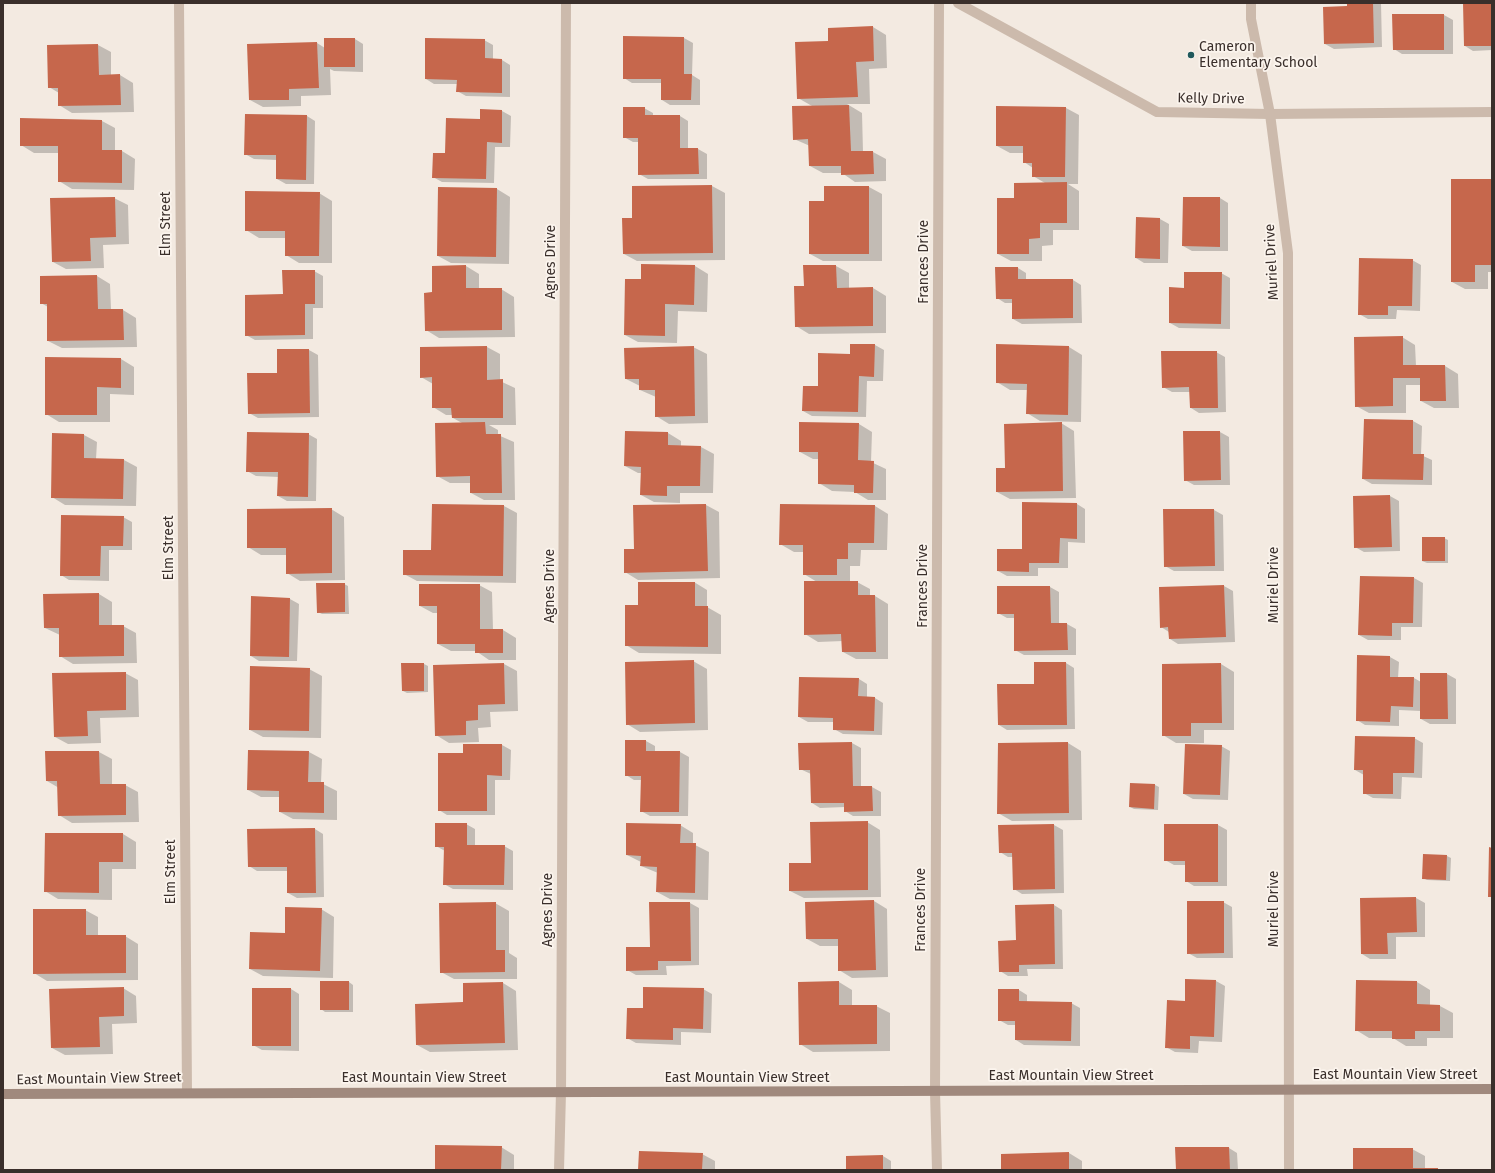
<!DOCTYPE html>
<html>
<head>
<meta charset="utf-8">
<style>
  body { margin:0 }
  #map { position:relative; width:1495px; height:1173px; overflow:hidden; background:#f3eae1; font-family:"Fira Sans",sans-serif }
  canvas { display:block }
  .frame { position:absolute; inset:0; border:4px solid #3a2f2b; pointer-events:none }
</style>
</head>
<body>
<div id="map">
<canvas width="1495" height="1173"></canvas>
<div class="frame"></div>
</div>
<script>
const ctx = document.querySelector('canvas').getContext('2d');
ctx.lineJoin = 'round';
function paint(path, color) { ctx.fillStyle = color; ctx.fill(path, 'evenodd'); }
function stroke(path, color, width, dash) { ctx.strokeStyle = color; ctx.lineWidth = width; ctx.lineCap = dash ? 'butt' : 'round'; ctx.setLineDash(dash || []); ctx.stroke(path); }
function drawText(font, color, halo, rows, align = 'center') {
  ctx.font = font + ' "Fira Sans",sans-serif'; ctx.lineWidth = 3.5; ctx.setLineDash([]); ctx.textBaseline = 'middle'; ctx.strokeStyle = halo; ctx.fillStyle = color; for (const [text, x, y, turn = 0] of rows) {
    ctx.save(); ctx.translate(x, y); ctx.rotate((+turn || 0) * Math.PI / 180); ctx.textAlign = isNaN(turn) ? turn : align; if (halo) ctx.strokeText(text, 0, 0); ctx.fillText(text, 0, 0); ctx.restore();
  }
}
paint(new Path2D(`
  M1348,3H1381L1382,47L1334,49L1325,44L1348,7Z
  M1464,3H1492V50L1473,51L1465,46Z
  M1444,15L1453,20V54H1402L1394,49Z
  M873,27L886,35L887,68L869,69L870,104H847L862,113L863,152H873L886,159V181L855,182L842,173H823L810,166V146L794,139L812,106L798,98L829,42Z
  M684,38L693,43L692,75L700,80V105H670L662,100V83H632L624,78Z
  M355,39L363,44V72L334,71L330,69L331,95L301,96V106L263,107L250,100L317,43L325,48Z
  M484,40L493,45V60H502L510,65V97L466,96L457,91V84H434L426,79Z
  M98,45L111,52V76L120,75L133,83L134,112L72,113L59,105V93L49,87Z
  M644,108L653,113V116H680L688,121V149H698L707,154V179H648L639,174V142H633L624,137Z
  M1066,108L1079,115L1078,184H1068L1079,191V230H1053V245L1042,246V261H1011L998,254L1015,199L1045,183L1033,176V168L1024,162V153H1010L997,146Z
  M502,111L511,116L510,147H495L494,183L442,182L433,177L446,154Z
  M307,116L315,121L314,184H286L277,179V160L254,159L245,154Z
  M102,121L115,128V151H122L135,159L134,190L72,189L59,181V153H34L21,145Z
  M1492,180V272H1488V289H1465L1452,282Z
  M712,186L725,193V260L637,261L624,254L633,219Z
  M869,187L882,194V261H823L810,254L825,202Z
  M439,188L497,189L510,197L509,264L451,263L438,256Z
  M319,193L332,201V263H299L286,255V238H259L246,230Z
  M114,198L128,205L129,244L103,245L104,268L66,269L53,262Z
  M1220,198L1228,203V251H1192L1183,246Z
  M1137,218L1160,219L1169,224L1168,263H1144L1136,258Z
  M1412,260L1421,265L1420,311L1397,310L1396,319H1368L1359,314Z
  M466,266L479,274V289H501L514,297L515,337L439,338L426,330L433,293Z
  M695,266L708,274L707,312L678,311L677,343L638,342L625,335Z
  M804,266H836L849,273V288H873L886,296V333L809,334L796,326L805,287Z
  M1018,268L1026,273V280H1073L1081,285L1082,323L1022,324L1013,319V303H1005L997,298Z
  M314,271L323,276V308H313V339L255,340L246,335L284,295Z
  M1221,273L1230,278V329L1179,328L1170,323L1185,289Z
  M97,276L110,284L111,310H123L136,318L137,347L62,348L48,341V307L41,303V277Z
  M1402,337L1415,345L1416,366H1445L1458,374L1459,408H1434L1421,401V385H1406V413H1369L1356,406Z
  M875,345L884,350L883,381H867L866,417L812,416L803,411L819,387L851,355Z
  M997,346L1069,347L1082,355L1081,422L1040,421L1027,413L1028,390H1010L997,382Z
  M487,347L500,354V381L515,388L516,425H489L498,430V435L514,442L515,500H484L471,493V483H450L437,476L462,423L453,418L452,415H446L433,407V384L421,377Z
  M693,347L707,354L708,423L669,424L656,416V397L640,390V386L626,379Z
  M278,350H309L318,355L319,417L258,418L249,413L278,374Z
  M1216,352L1225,357L1226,412L1199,413L1191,408L1190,392H1172L1163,387Z
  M121,359L134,367V395L110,394V422H59L46,414Z
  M1365,420L1413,421L1422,426L1421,455L1432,460V485L1372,484L1363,479Z
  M1061,423L1074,431L1076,498L1010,499L997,492L1006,469Z
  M859,424L872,432L871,462L886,469V500H868L855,492L832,491L819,483V459H813L800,452Z
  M626,432L668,433L681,441V446L701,447L714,454L713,493H680V503L654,502L641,495L642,473H638L625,466Z
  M1184,432H1220L1229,437L1230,485H1194L1185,480Z
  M308,434L317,439L316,501H287L278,496L279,477L256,476L247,471Z
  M84,435L97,442L96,459L124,460L137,467L136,506L65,505L52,497Z
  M1390,496L1399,501L1400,551L1364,552L1355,547L1354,497Z
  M1077,504L1085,509V543L1068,542V568H1038V576H1007L998,571Z
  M706,505L719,512L720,578L638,580L625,572L635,550L634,506Z
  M504,506L517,513L516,583L417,581L404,574L432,551Z
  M875,506L888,514L887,550H861L860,566H850V582H857L870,589V596H875L888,604V659H856L843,652V641L818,642L805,634L817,582L804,574V552H794L780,544Z
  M331,509L344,517L345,580L300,581L287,573V555H261L248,547Z
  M1164,510H1214L1223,515L1224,571H1174L1165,566Z
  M123,517L132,522V550H109V581L69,580L61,575Z
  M1444,538L1448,540V563H1427L1422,561Z
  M1414,578L1423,583L1422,627H1401V640H1368L1359,635Z
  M694,582L707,590V607L721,615V654L639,653L626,645L639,606Z
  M344,584L348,586L349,614H322L318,612Z
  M479,585L492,592L493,630H503L516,638V660H489L476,651H451L438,644V613H433L420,606Z
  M1224,586L1233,591L1235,642L1178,644L1170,639L1169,632L1161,627Z
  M1050,587L1059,592V624H1067L1076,629V655H1024L1015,650V618H1007L998,613Z
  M99,594L112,602V626H123L136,633L137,663L73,664L60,656V635L45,628Z
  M252,597L290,599L299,604L297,661H259L251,656Z
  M1358,656L1390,657L1399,662L1398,678H1414L1421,682L1447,674L1456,679V724H1430L1421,719V711L1399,710V726L1365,725L1357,720Z
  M693,661L707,669L708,730L640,732L627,724Z
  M1066,663L1074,668L1075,729L1007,730L999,725L1035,685Z
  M424,664L428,666V692L407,693L403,691Z
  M504,664L517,671L518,711L490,712L491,727L478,728L479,742L449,743L436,735Z
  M1221,664L1234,672V730H1204V743H1176L1163,735Z
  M309,669L322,676L321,738L263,737L250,730Z
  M125,673L138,680L139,717L100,718L101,743L68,744L55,737Z
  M859,679L867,684V698H875L883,703L882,735L843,734L834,729V722H808L799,717Z
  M1414,738L1423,743L1422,778L1402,777L1401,799L1373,798L1364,793V775L1355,770Z
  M626,741H646L655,746V752H680L689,757L688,816H650L641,811L642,780H634L626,775Z
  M852,743L861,748V787H872L881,792V816H853L845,811V807L820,808L812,803L811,774L800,769Z
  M1068,743L1081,751L1082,820L1012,821L998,813Z
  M464,745H502L511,750L510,780H495V815H447L439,810L464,754Z
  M1221,746L1230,751L1228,800L1193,799L1184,794Z
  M46,752H99L112,759V785H125L138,792L139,822L72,823L59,815V788L47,781Z
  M309,752L322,759L321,783L337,791V820L293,819L280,812V797H261L248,790Z
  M1131,784L1155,785L1159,787L1158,810L1134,809L1130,807Z
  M867,822L880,830L881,897L804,898L790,891L812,864Z
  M466,824L475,829V846H504L513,851V890L453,889L444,884L445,851L436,846Z
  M680,825L693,833V844L709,852L708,900L670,899L657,892L658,873L641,866V862L627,855Z
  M1054,825L1063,830L1064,893L1022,894L1014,889V857H1008L1000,852L999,826Z
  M1218,825L1227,830V886H1194L1186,881V865H1174L1165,860Z
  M315,829L323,834L324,897L297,898L288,893V871H257L249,866Z
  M123,834L136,842V869H112V900L58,899L45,891Z
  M1447,856L1451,858L1450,881L1427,880L1423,878Z
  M1416,898L1425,903V937H1396V959H1370L1362,954Z
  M874,901L887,909L888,977L852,978L839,970V946H820L807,939L806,903Z
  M1223,902L1232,907L1233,958H1197L1188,953Z
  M495,903L509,911V953L517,958V979H454L441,972Z
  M650,903H690L699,908V965L666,966L667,975H636L627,970L651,948Z
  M1054,905L1062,910L1063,969H1027L1028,976H1008L1000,971L1017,941Z
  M321,909L334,917L333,978L263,976L250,969L286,934Z
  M85,910L98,917V936H125L138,944V980L47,981L34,973Z
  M1216,981L1225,986L1222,1042L1199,1041L1198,1053L1175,1052L1166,1047L1186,1002Z
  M349,982L353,985V1012H325L321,1009Z
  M839,982L852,990V1006H876L890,1013V1051L813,1052L800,1044Z
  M1417,982L1430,990V1005L1440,1006L1453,1013V1038H1427V1046H1406L1393,1038H1369L1356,1030Z
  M503,983L516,991L518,1050L430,1052L417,1045L464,1003V984Z
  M123,988L136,996L137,1023L112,1024L113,1054L65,1055L52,1048Z
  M291,989L299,994V1051L262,1050L253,1045Z
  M703,989L712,994L711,1033L681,1032V1045L636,1043L627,1038Z
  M1019,990L1027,995V1003H1071L1080,1008V1046L1024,1045L1016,1040V1025H1008L999,1020Z
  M501,1147L514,1155V1170H436Z
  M1229,1148L1237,1153L1238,1170H1177Z
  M1412,1149L1425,1156V1169L1440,1170H1354Z
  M1069,1153L1082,1161V1170H1002Z
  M702,1154L715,1161V1170H639Z
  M883,1156L891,1161V1170H843Z`), '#0003');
paint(new Path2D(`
  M1347,3H1373L1374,43L1324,44L1323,7L1347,6Z
  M1463,3H1492V46H1464Z
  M1392,14H1444V50H1393Z
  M873,26L874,61L856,62L858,97L797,99L795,42L828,41V28Z
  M623,36L684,37V74H692L691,100H661V79H623Z
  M324,38H355V67H324Z
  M425,38L485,39V58L502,59V93L456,92L457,80L425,79Z
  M317,42L319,88L289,89V100H249L247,44Z
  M98,44L99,75L120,74L121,105L58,106V88H48L47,45Z
  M849,105L851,151H873L874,174L841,175V166H809L808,139L793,140L792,106Z
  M996,106L1066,107L1065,177H1032V163H1023V146H996Z
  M623,107H645V115H680V148H698L699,174L638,175V138H623Z
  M480,109L502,110V143L487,142L486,179L432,178L433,153H445L446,118L480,119Z
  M245,114L307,115L306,180L276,179V155H244Z
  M20,118L102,120V150H122V183L58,182V146H20Z
  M1451,179H1492V265H1475V282H1451Z
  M1067,182V223H1040V238L1029,239V254H997V198H1014V183Z
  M712,185L713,253L623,254L622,218H632V186Z
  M824,186H869V254H809V201H824Z
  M438,187L497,188L496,257L437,256Z
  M245,191L320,192L319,256H285V231H245Z
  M115,197L116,237L90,238L91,261L52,262L50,198Z
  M1183,197H1220V247L1182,246Z
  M1136,217L1160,218V259L1135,258Z
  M1359,258L1413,259L1412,306H1388V315H1358Z
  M641,264L695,265L694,305L665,304V336L624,335L625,279H641Z
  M466,265V288H502V330L425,331L424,293L432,292V266Z
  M803,265H836L837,288L873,287V326L795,327L794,286H804Z
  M995,267H1018V279H1073V318L1012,319V299H996Z
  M282,270H315V304H305V335L245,336V295L283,294Z
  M1184,272H1222L1221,324L1169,323V287L1184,288Z
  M97,275L98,309H123L124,340L47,341V304H40V276Z
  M1403,336V365H1445L1446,401H1420V378H1393V406L1355,407L1354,337Z
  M850,344H875L874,377L859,376L858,412L802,411L803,386H818V353L850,354Z
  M996,344L1069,346L1068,415L1026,414L1027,384L996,383Z
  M487,346V380L503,379V418H452L451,408H432V377L420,378V347Z
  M694,346L695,416L655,417V390H639V379H625L624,348Z
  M277,349H309L310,413L248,414L247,373H277Z
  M1161,351H1217L1218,408H1190L1189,387L1162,388Z
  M45,357L121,358V388L97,387V415H45Z
  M1364,419L1413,420V454H1424L1423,480L1362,479Z
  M485,422L486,434H501L502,493H470V476L436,477L435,423Z
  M799,422L859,423L858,460L874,461L873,493H854V485L818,484V452H799Z
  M1062,422L1063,491L996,492V468H1005L1004,424Z
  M625,431L668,432V445L701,446L700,486H667V496L640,495L641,467L624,466Z
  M1183,431H1220L1221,480L1184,481Z
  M247,432L309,433L308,497L277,496L278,472H246Z
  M52,433L84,434V458L124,459L123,499L51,498Z
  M1390,495L1392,547L1354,548L1353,496Z
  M1022,502L1077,503V539L1060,538L1059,563H1029V572L997,571V549H1022Z
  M432,504L504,505L503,576L403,575V550H431Z
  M706,504L708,571L624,573V549H634L633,505Z
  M780,504L875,505L874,543H848V559H837V575H803V545H779Z
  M332,508V573L286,574V548H247V509Z
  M1163,509H1214L1215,566L1164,567Z
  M61,515L124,516L123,546H101L100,576H60Z
  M1422,537H1445V561H1422Z
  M1360,576L1414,577L1413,623H1392V636L1358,635Z
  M804,581H858V595H875L876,652H842L841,634L804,635Z
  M638,582H695V606H708V647L625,646V605H638Z
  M316,583H345V612L317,613Z
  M419,584H480V629H503V653H475V644H437V606H419Z
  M1224,585L1226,637L1169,639L1168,627L1160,628L1159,587Z
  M997,586H1050L1051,623H1067L1068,650L1014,651V614H997Z
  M99,593V625H124V656L59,657V628H44L43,594Z
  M251,596L290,598L289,657L250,656Z
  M1357,655L1390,656V677H1414L1413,707L1391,706L1390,722L1356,721Z
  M694,660L695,723L626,725L625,662Z
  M1034,662H1066L1067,725H998L997,684H1034Z
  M401,663H424V691H402Z
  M504,663L505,704L478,705V720L466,721V735L435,736L433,665Z
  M1221,663L1222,723H1191V736H1162V664Z
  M250,666L310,668L309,731L249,730Z
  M126,672V710L87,711L88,736L54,737L52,673Z
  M1420,673H1447L1448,719H1420Z
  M799,677L859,678L858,696L875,697L874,731L833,730V718L798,717Z
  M1355,736L1415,737L1414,773H1393V794H1363V770H1354Z
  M625,740H646V751H680L679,812H640L641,776H625Z
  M852,742L853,786H872L873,811L844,812V803H811L810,770H799L798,743Z
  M1068,742L1069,813L997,814L998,743Z
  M463,744H502V776L487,775V811H438V753H463Z
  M1185,744L1222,745L1220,795L1183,794Z
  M248,750L309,751L308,782H324V813L279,812V791L247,790Z
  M45,751H99L100,784H126V815L58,816L57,781H46Z
  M1130,783L1155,784L1154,809L1129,807Z
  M868,821V890L789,891V863H811L810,822Z
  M435,823H467V845H505L504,885H443L444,847H435Z
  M626,823L681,824L680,843H696L695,893L656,892L657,867L640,866L641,856L626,855Z
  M1054,824L1055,889L1013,890L1012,853H999L998,825Z
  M1164,824H1218V882H1185V861H1164Z
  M315,828L316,893H287V867H248L247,829Z
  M45,833H123V862H99V893L44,892Z
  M1489,847L1492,848V897H1488Z
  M1423,854L1447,855L1446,880L1422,879Z
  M1416,897L1417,932L1387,933L1388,954H1361L1360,898Z
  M874,900L876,970L838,971V939H806L805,902Z
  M1187,901H1224V953L1187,954Z
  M496,902V950H505V972L440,973L439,903Z
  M649,902H690L691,961H658V970L626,971V947H650Z
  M1054,904L1055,964L1019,965V972H999L998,941L1016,940L1015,905Z
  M285,907L322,908L320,971L249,969L250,932L285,933Z
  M33,909H86V935H126V973L33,974Z
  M1185,979L1216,980L1214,1037L1190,1036V1049L1165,1048L1167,1000L1185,1001Z
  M1356,980L1417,981V1004L1440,1005V1031H1415V1039H1392V1031H1355Z
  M320,981H349V1010H320Z
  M839,981V1005H877V1044L799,1045L798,982Z
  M503,982L505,1043L416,1045L415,1004L463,1002V983Z
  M124,987V1016L99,1017L100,1047L51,1048L49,989Z
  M643,987L704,988L703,1029L673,1028V1040L626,1039L627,1008H643Z
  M252,988H291V1046H252Z
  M998,989H1019V1001L1072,1002L1071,1041L1015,1040V1021H998Z
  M435,1145L502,1146L501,1170H435Z
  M1175,1147H1229L1230,1170H1176Z
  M1353,1148H1413V1168H1438V1170H1353Z
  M639,1151L703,1153L702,1170H638Z
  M1069,1152V1170H1001V1154Z
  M883,1155V1170H846V1156Z`), '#c6674c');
stroke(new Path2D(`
  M179,3L187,1092
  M958,3L1157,112L1270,114L1492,112
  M559,1170L561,1092L566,3
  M937,1170L935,1091L939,3`), '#ccbaac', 10);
stroke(new Path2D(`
  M1251,3V19L1270,114L1288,253L1289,1170`), '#ccbaac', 10);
stroke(new Path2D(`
  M3,1094L1492,1089`), '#a0897d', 10);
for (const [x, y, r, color] of [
  [1191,55,4,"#20595c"]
]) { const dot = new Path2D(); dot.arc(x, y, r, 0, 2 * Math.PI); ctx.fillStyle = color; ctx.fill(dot); stroke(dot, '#fbf4ed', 1.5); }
drawText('14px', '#3a2f2b', '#fbf4ed', [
  ["Cameron",1199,47],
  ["Elementary School",1199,63]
], 'left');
drawText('14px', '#3a2f2b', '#fbf4ed', [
  ["Kelly Drive",1211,99,1],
  ["Elm Street",166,224,-90],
  ["Agnes Drive",551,262,-90],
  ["Frances Drive",924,262,-90],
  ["Muriel Drive",1272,262,-93],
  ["Elm Street",169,548,-90],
  ["Muriel Drive",1274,585,-90],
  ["Agnes Drive",550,586,-90],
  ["Frances Drive",923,586,-90],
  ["Elm Street",171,872,-90],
  ["Muriel Drive",1274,909,-90],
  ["Agnes Drive",548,910,-90],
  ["Frances Drive",921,910,-90],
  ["East Mountain View Street",1395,1075],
  ["East Mountain View Street",1071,1076],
  ["East Mountain View Street",424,1078],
  ["East Mountain View Street",747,1078],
  ["East Mountain View Street",99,1079,-1]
]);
</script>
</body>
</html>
